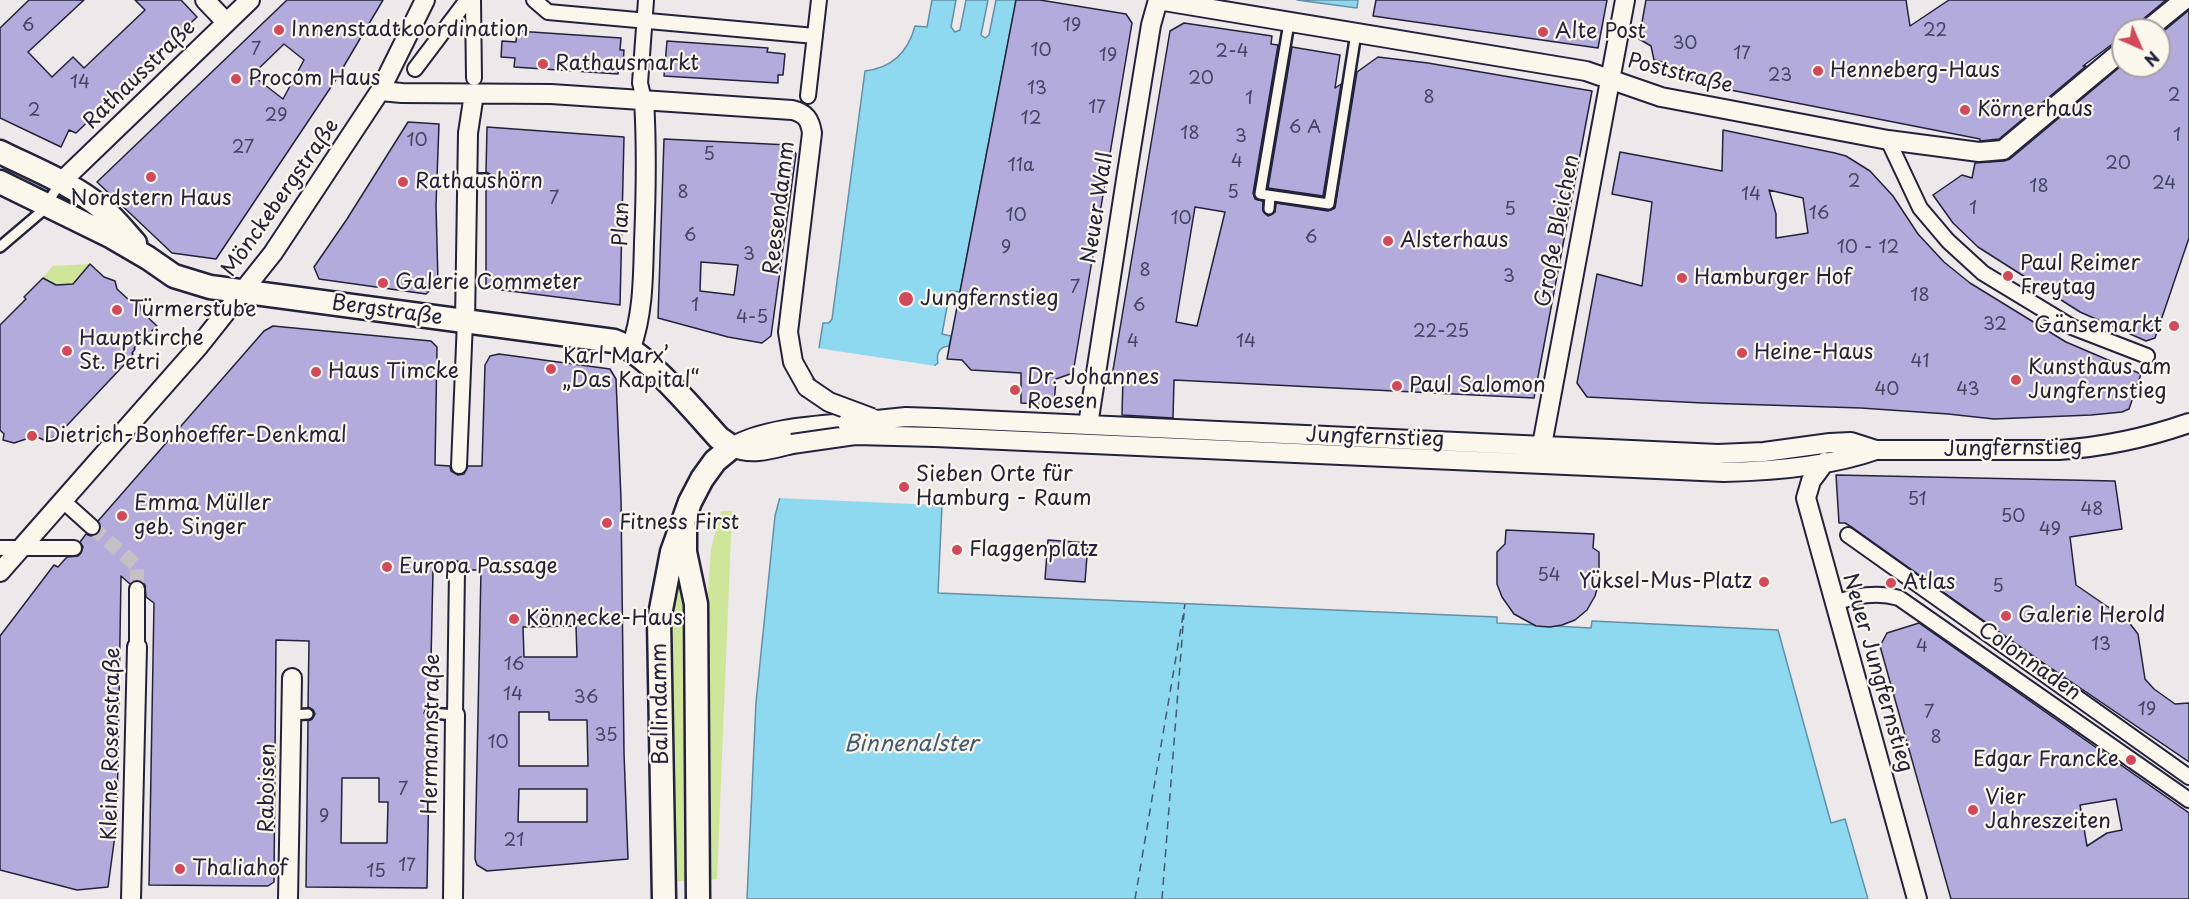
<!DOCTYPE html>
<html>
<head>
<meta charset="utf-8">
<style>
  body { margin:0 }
  #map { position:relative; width:2189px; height:899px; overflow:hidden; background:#ede8e9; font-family:"Playpen Sans",sans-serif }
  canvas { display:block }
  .north { position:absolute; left:2111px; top:18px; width:60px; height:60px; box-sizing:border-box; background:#fbf7ec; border:2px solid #a4a2a5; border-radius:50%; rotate:135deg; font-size:16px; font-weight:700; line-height:24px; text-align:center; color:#22223b }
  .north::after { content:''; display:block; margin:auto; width:21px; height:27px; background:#d1495b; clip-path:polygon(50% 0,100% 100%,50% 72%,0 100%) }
</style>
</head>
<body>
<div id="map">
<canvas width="2189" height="899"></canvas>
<div class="north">N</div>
</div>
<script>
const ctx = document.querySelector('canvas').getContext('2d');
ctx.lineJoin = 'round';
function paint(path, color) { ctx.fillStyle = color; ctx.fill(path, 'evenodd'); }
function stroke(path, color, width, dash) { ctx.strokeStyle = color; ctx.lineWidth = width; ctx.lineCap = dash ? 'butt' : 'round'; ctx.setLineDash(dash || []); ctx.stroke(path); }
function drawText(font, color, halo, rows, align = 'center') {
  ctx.font = font + ' "Playpen Sans",sans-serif'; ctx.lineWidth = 4.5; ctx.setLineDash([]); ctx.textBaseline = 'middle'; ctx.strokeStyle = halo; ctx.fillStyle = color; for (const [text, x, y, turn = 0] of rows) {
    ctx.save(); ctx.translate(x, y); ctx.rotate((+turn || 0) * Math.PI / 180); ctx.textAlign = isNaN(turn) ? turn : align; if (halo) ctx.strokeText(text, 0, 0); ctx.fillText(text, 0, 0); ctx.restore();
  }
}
paint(new Path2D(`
  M92,264V269L73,289L67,284L63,285L57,291L50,285L52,282L50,280L48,282L43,277L53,266Z
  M721,511H732L717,879L707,880L705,630L711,549Z
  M677,573L685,592L687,881H675L672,639Z`), '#cfe59a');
const water = new Path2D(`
  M932,0H956L951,27L955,32L960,30L966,0H988L981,35L985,38L989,35L996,0H1016L960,292L950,291L942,334L951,336L949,346C939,347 936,353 938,363L933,367L931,505H942L938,593L1497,617V623L1591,628L1592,621L1778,630L1831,823L1845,819L1868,899H747L756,702L775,516L819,348L823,323H829L832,319L865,71C892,68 908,52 915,26L927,27Z
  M1297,0H1358L1357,8Z`);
paint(water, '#8ed9ef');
stroke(water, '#6390a7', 1.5);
paint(new Path2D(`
  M817,348L936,366L935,505L778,498Z`), '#ede8e9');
stroke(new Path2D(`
  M1135,899L1185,604
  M1162,899L1184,613`), '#425971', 1.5, [8, 6]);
const building = new Path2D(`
  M29,0H84L28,52L52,77L73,57L84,68L145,10L135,0H181L197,17L76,133L69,130L61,147L0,118V28Z
  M287,0H383L335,81L216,259L172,253L97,182ZM284,44L304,60L283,99L252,75Z
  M1016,0H1040L1126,14L1132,23L1073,373L1056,379L1054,405L1021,403V373L971,370L962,360L947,359Z
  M1376,0H1607L1598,48L1373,16Z
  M1646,0H1906L1910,26L1949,0H2166L2130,30H2123V36L2083,66H2086L1999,139L1980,141V139L1710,86L1692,80L1666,63L1654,60L1651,46L1639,39Z
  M2189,10V238L2155,338L2146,341L2080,312L1978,247L1953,223L1933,195L1962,175L1972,178L1975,163L2004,161L2010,159L2121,66H2159V35Z
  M1184,23L1272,36L1271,44L1278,45L1253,193L1255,199L1263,201V211L1268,216L1275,212L1276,203L1328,211L1335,208L1357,72L1378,57L1428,63L1592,91L1534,398L1174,380L1173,418L1122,415L1123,377L1112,376L1170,31ZM1195,207L1225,212L1197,326L1176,322Z
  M517,31L621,38L620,50H624L623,65L619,64L618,74L514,67L515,58L501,57L502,41L516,42Z
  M667,41L768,48L767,52L785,54L783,75H778V83L664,76Z
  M1292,47L1340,55L1335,88L1341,84L1323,196L1268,188Z
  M408,122L439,124L436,205L438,283L426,294L319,279L314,267L347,219Z
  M487,127L624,137L620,305L486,288V186L490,184L493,180L491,175L486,172Z
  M1723,130L1835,153L1846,156L1870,171L1893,196L1918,234L1944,262L1970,283L2066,342L2141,374L2129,409L2122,412L2091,415L1994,419L1948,414L1861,408L1703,403L1587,397L1577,383L1597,274L1642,286L1652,202L1612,194L1620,152L1722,171ZM1769,190L1803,198L1808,233L1776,238V214Z
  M664,139L789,145L796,154L771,336L762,343L728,337L658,318ZM701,262L738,265L734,295L700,291Z
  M90,264L104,277L115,281L117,289L130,301L139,302L141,311L157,326L134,348L135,349L132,353L133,354L123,366L58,435L46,441L35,436L14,443L3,440L4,434L0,430V325L26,299L24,297L43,278L56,285L73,284Z
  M273,326L431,341L437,347L435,465L450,466L451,471L458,475L464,474L468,466H482L485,365L490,356L499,354L610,369L616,379L621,499L624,753L628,859L487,871L477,865L475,859L481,570H466L462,563L457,561L450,565L448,570H433L430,706L426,709L424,713L427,718L430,720L427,888L306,887L308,721L312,719L315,714L313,710L308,707L309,641L276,640L274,882L268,886L149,885L154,603L146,597L145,585L142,582L136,580L130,584L121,576L117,820L108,887L77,890L0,870V636L54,565L58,567L67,557L78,556L81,553L83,547L80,542L86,534L91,536L98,533L101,528L98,521L264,331ZM576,626L577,657H524L523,627ZM519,712H549V720H587L588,766H519ZM342,778H379V802H388L387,843H341ZM519,789H587V822H518Z
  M1836,475L2115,481L2122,529L2070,537L2076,585L2127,620L2138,634L2145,679L2154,689L2175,704L2189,703V762L2039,660L1853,528L1845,523H1839Z
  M1506,530L1594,534L1593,548L1599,552V582L1595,596L1587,610L1575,620L1562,625L1550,627L1536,626L1514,614L1502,597L1497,584V552L1505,544Z
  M1048,540L1088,543L1085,582L1045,579Z
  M1919,623L2189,813V899H1951L1880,646L1887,633ZM2116,799L2122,830L2107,833L2087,846L2080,805Z`);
paint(building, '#b3abdc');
stroke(building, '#22223b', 1.5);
stroke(new Path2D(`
  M92,527L137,566V589`), '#c4c0c6', 14, [14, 7]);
const service = new Path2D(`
  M1289,23L1260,194L1329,204L1356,33
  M467,179H486
  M1269,209L1270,196
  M0,247L41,212L61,182
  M431,713L455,715
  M292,715L308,714`);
const pedestrian = new Path2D(`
  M473,0L474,78
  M534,0L548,12L815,36
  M415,69L467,0
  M808,96L819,0
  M644,100L640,83L646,0
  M1888,140L1920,208L1948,241L1983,273L2072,327L2147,356
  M459,466L465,321
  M62,500L92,527
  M1848,535L2189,777
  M0,548H74
  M1834,603C1856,596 1876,591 1899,598L2189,800
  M137,647V589
  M455,715L457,570`);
const minor = new Path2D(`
  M205,0L226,22
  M1158,0L1586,71L1661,97L1888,140L1979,152L2003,150L2123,50
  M2147,30L2184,0
  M380,91L402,93L551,94L792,110C806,113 810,120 812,133L788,332L793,362L807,387
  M61,182L250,0
  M465,321L468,133L474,94
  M631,348C643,314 643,279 644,243C646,195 647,148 644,100
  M936,418L1718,454L1764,452L1830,443L1851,442L1876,450H2059C2104,447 2146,438 2189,423
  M1088,425L1127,173L1151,25L1158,0
  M935,437L1724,472C1771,471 1831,466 1876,450
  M732,447C763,429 811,426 847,423
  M732,447C752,456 772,449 792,444
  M1537,454L1542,445L1625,0
  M1825,462L1811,481L1806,498L1917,899
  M0,572L199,346L273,253L380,91L425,0
  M131,899L137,647
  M288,899L292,678
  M453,899L455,715`);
const tertiary = new Path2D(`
  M0,152C34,169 73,184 103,209C115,219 125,232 135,243
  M0,182L112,237L148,258L174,276L210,287L614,341C646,352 695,412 719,438L732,447L715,461L702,479L690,502L672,552L659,620L664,899
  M685,530V552L696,604L698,899`);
stroke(service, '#22223b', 14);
stroke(pedestrian, '#22223b', 18);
stroke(minor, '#22223b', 22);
stroke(tertiary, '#22223b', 27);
stroke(service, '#fbf7ec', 9);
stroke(pedestrian, '#fbf7ec', 14);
stroke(minor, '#fbf7ec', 18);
stroke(tertiary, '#fbf7ec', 22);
const minorBridge = new Path2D(`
  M807,387L829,402L872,418
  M847,423L906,417L936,418
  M792,444L855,435L935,437`);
stroke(minorBridge, '#22223b', 22, []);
stroke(minorBridge, '#fbf7ec', 18);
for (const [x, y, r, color] of [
  [279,30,6,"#d1495b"],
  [1543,32,6,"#d1495b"],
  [543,64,6,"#d1495b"],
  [1818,71,6,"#d1495b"],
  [236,79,6,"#d1495b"],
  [1965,110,6,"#d1495b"],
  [151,177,6,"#d1495b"],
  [403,182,6,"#d1495b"],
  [1388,241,6,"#d1495b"],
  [2008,276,6,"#d1495b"],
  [1682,278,6,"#d1495b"],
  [383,283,6,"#d1495b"],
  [906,299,8,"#d1495b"],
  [117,310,6,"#d1495b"],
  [2174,326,6,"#d1495b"],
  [67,351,6,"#d1495b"],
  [1742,353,6,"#d1495b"],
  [551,369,6,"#d1495b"],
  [316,372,6,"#d1495b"],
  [2016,380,6,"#d1495b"],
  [1397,386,6,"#d1495b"],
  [1015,390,6,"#d1495b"],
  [32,436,6,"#d1495b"],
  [904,487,6,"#d1495b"],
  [122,516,6,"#d1495b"],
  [607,523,6,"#d1495b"],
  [957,550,6,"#d1495b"],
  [387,567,6,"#d1495b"],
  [1764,582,6,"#d1495b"],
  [1891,583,6,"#d1495b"],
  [2006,616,6,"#d1495b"],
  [514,619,6,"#d1495b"],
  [2131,760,6,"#d1495b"],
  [1973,810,6,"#d1495b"],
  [180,869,6,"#d1495b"]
]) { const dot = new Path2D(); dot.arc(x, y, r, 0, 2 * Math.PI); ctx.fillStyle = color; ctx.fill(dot); stroke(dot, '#fbf7ec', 2); }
drawText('18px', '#464463', null, [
  ["6",28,26],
  ["19",1072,26],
  ["22",1935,31],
  ["30",1685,44],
  ["7",256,50],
  ["10",1041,51],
  ["2-4",1232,52],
  ["17",1742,54],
  ["19",1108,56],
  ["23",1780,76],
  ["20",1201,79],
  ["14",80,83],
  ["13",1037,89],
  ["2",2174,96],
  ["8",1429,98],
  ["1",1249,99],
  ["17",1097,108],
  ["2",34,111],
  ["29",276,116],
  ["12",1031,119],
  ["6 A",1305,128],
  ["18",1190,134],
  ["1",2177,136],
  ["3",1241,137],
  ["10",417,141],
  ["27",243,148],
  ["5",709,155],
  ["4",1237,162],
  ["20",2118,164],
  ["11a",1021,166],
  ["2",1854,182],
  ["24",2164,184],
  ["18",2039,187],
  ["8",683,193],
  ["5",1233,193],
  ["14",1751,195],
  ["7",554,199],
  ["1",1973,209],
  ["5",1510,210],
  ["16",1819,214],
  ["10",1016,216],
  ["10",1181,219],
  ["6",690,236],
  ["6",1311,238],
  ["9",1006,248],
  ["10 - 12",1868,248],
  ["3",749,255],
  ["8",1145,271],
  ["3",1509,277],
  ["7",1075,288],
  ["18",1920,296],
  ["1",695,306],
  ["6",1139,306],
  ["4-5",752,318],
  ["32",1995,325],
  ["22-25",1441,332],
  ["4",1133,342],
  ["14",1246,342],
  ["41",1920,362],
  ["40",1887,390],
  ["43",1968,390],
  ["51",1917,500],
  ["48",2092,510],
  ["50",2013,517],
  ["49",2050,530],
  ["54",1549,576],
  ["5",1998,587],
  ["13",2101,645],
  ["4",1922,647],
  ["16",514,665],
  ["14",513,695],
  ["36",586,698],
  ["19",2147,710],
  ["7",1929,713],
  ["35",606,736],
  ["8",1936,738],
  ["10",498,743],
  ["7",403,790],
  ["9",324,817],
  ["21",514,841],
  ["17",407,866],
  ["15",376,872]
]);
drawText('21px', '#22223b', '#fbf7ec', [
  ["Innenstadtkoordination",291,30],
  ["Alte Post",1555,32],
  ["Rathausmarkt",555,64],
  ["Henneberg-Haus",1830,71],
  ["Procom Haus",248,79],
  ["Körnerhaus",1977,110],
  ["Rathaushörn",415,182],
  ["Nordstern Haus",151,199,"center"],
  ["Alsterhaus",1400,241],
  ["Paul Reimer",2020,264],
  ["Freytag",2020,288],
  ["Hamburger Hof",1694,278],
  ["Galerie Commeter",395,283],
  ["Jungfernstieg",920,299],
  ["Türmerstube",129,310],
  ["Gänsemarkt",2162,326,"right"],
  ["Hauptkirche",79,339],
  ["St. Petri",79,363],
  ["Heine-Haus",1754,353],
  ["Karl Marx’",563,357],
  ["„Das Kapital“",563,381],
  ["Kunsthaus am",2028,368],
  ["Jungfernstieg",2028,392],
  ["Haus Timcke",328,372],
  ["Dr. Johannes",1027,378],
  ["Roesen",1027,402],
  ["Paul Salomon",1409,386],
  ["Dietrich-Bonhoeffer-Denkmal",44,436],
  ["Sieben Orte für",916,475],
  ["Hamburg - Raum",916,499],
  ["Emma Müller",134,504],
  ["geb. Singer",134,528],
  ["Fitness First",619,523],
  ["Flaggenplatz",969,550],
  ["Europa Passage",399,567],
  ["Yüksel-Mus-Platz",1752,582,"right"],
  ["Atlas",1903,583],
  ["Galerie Herold",2018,616],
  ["Könnecke-Haus",526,619],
  ["Edgar Francke",2119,760,"right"],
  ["Vier",1985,798],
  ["Jahreszeiten",1985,822],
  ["Thaliahof",192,869]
], 'left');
drawText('21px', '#22223b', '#fbf7ec', [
  ["Poststraße",1680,74,14],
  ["Rathausstraße",140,75,-44],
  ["Mönckebergstraße",281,198,-55],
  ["Reesendamm",780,208,-83],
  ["Neuer Wall",1098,208,-81],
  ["Plan",622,224,-88],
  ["Große Bleichen",1558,231,-79],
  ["Bergstraße",387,311,8],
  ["Jungfernstieg",1375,438,2],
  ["Jungfernstieg",2013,449,-1],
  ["Colonnaden",2029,662,35],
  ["Neuer Jungfernstieg",1877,673,74],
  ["Ballindamm",661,704,-91],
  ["Hermannstraße",432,734,-89],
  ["Kleine Rosenstraße",112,744,-89],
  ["Raboisen",268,788,-89]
]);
drawText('italic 22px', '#425971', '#fbf7ec', [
  ["Binnenalster",911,745]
]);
</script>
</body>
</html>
